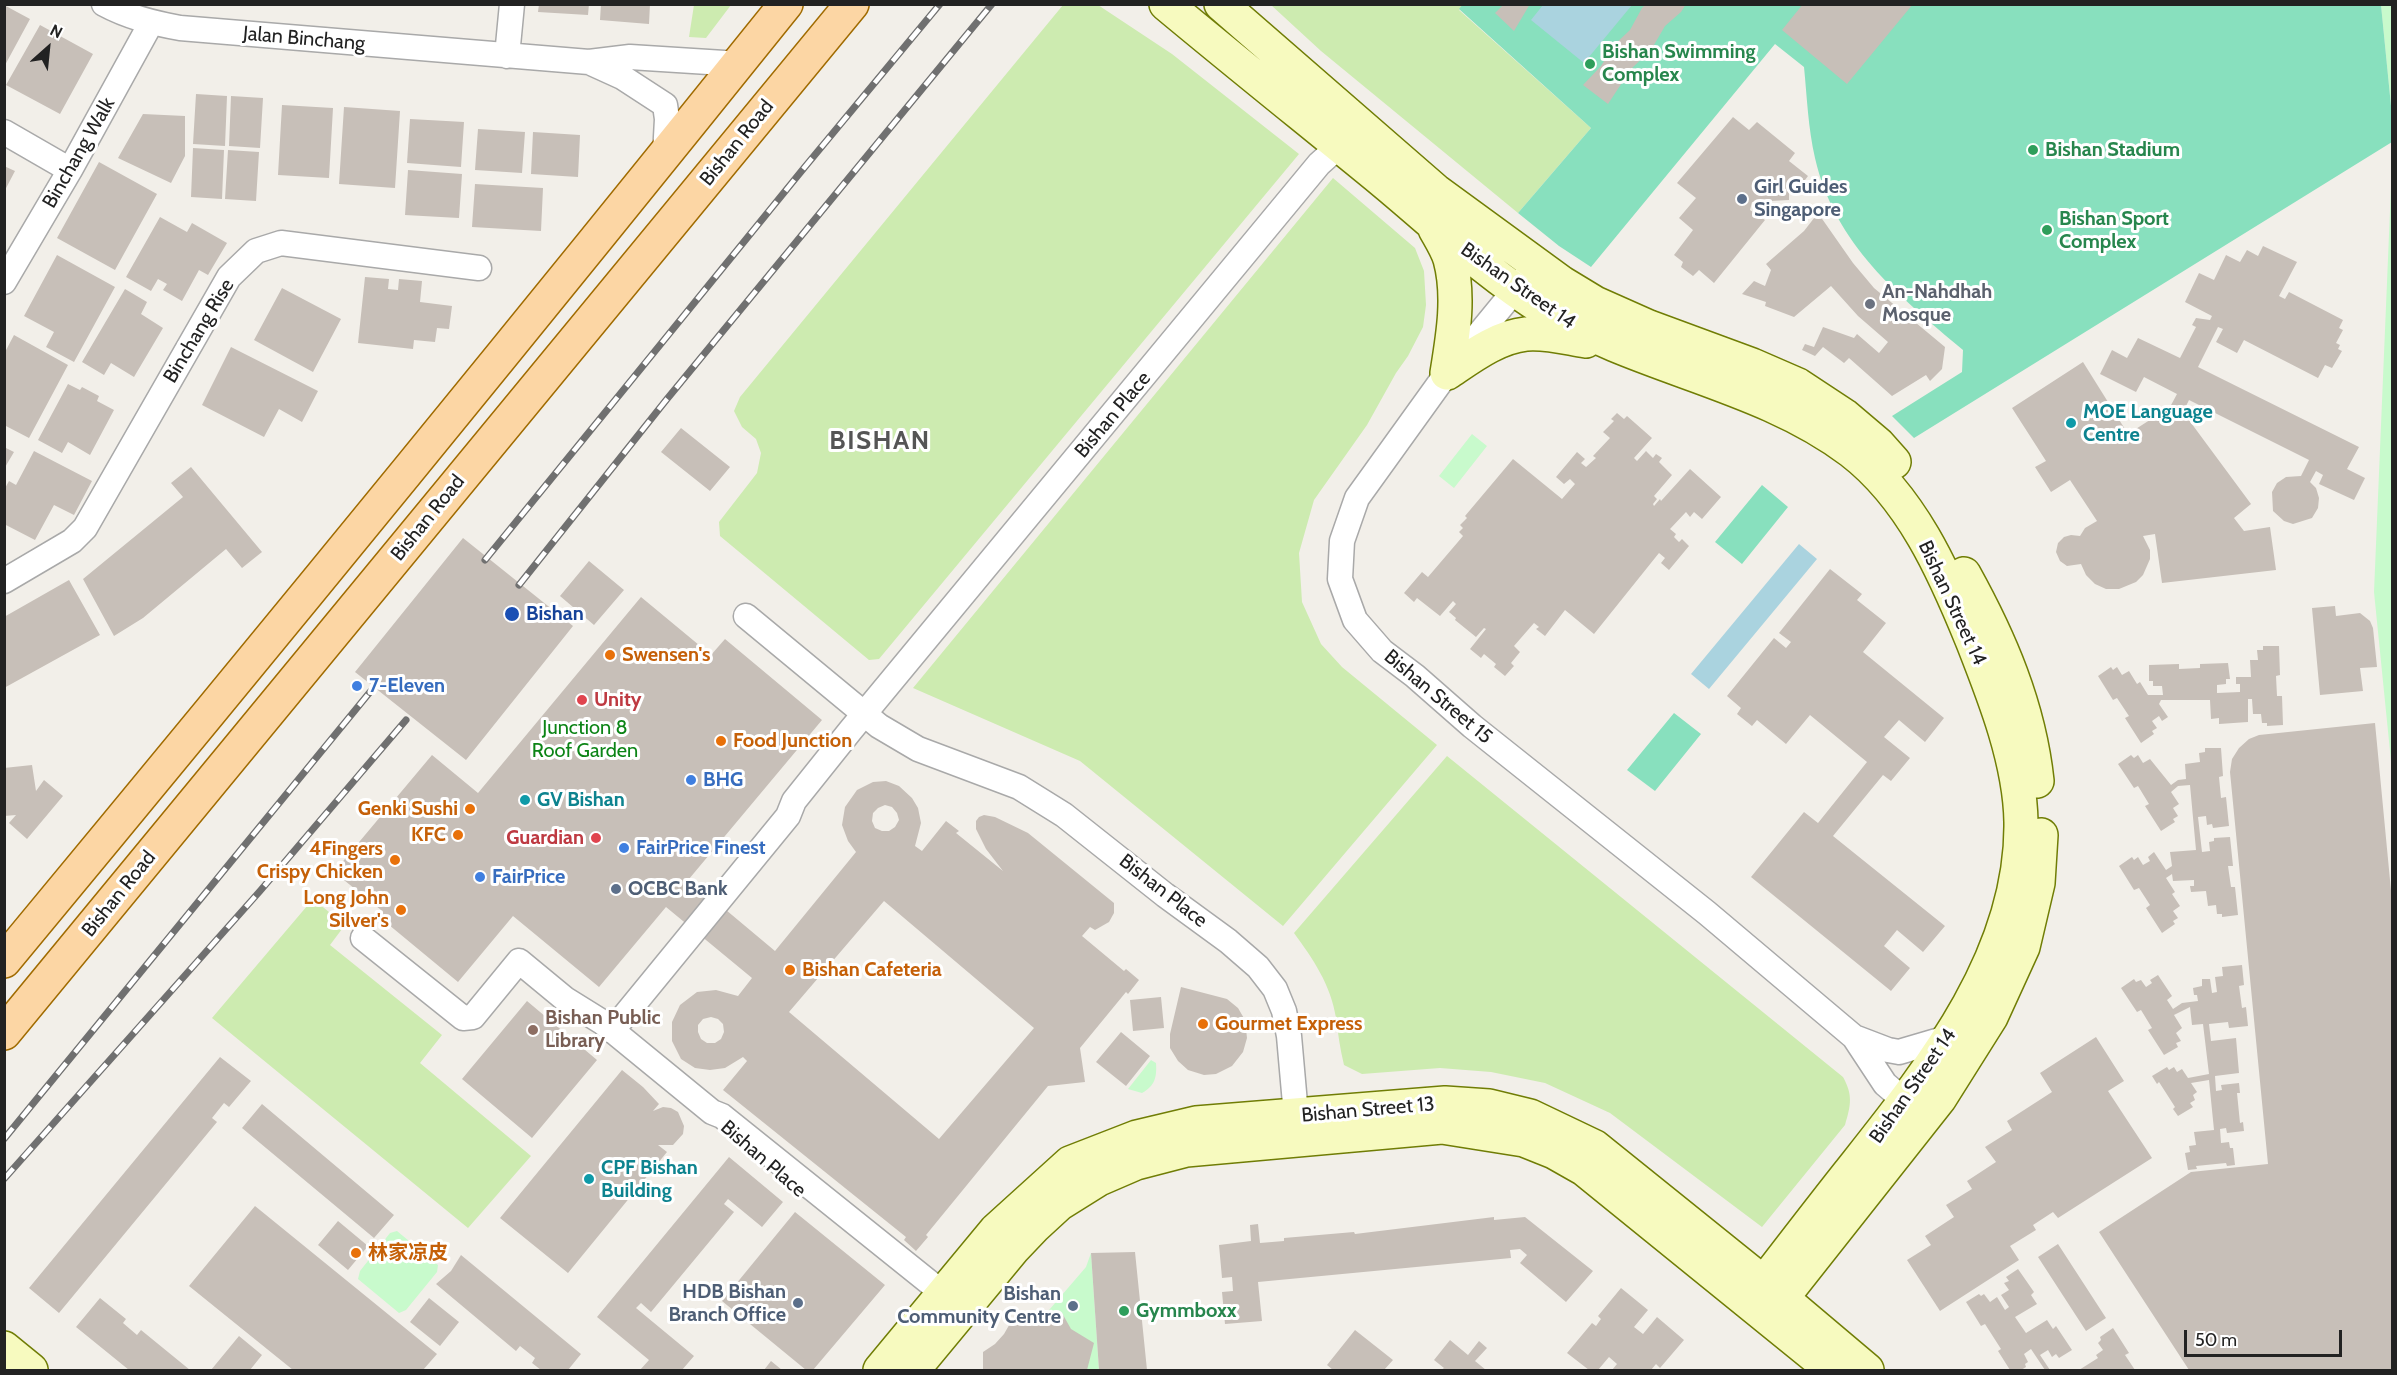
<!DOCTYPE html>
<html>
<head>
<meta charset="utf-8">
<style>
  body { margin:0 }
  #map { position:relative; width:2397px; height:1375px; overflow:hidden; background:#f2efe9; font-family:Cabin,sans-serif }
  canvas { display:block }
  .frame { position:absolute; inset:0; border:6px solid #222; pointer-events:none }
  .north { position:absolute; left:18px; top:18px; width:60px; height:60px; -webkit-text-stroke:4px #fff; paint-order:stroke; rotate:27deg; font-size:16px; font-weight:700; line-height:24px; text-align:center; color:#222 }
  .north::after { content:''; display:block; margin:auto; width:21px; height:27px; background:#222; clip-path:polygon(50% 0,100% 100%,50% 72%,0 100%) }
  .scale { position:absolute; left:2184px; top:1330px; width:158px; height:27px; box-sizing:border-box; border:3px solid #222; border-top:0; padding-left:8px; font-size:18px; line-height:21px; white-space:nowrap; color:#222; -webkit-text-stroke:4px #fff; paint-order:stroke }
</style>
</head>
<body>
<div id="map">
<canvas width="2397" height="1375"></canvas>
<div class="frame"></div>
<div class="north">N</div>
<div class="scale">50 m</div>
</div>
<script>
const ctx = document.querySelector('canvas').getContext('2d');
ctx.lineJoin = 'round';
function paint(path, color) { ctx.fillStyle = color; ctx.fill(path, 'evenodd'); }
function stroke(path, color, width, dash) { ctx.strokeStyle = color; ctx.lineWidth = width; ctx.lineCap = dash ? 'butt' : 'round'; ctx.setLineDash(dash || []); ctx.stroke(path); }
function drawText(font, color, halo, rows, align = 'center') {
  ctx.font = font + ' Cabin,"Noto Sans SC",sans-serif'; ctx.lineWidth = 6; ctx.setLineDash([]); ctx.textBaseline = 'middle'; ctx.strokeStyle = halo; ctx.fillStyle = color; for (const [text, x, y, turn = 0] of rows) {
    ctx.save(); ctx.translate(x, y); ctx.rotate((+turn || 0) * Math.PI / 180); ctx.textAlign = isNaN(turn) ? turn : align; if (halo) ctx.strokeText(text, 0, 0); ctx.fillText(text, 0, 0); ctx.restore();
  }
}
paint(new Path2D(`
  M694,5V4L731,5L706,38L689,37Z
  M1063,5H1098L1172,54L1299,154L879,659L869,660L720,536L719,522L757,473L761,453L756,439L742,427L734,411L740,397Z
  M1271,5H1463L1459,10L1591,128L1518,213L1321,51Z
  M1333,178L1415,248L1424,271L1426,305L1423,327L1408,356L1396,373L1367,425L1314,500L1299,553L1302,602L1321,644L1342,667L1437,745L1283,926L1080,761L913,688Z
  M1447,756L1843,1077C1853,1095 1851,1105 1845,1125L1762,1227L1610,1113L1545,1083L1491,1072L1440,1068L1362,1074L1344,1065C1340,1049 1338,1033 1336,1018C1331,985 1313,959 1294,933Z
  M313,899L345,925L330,945L442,1035L420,1063L531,1156L468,1228L212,1018Z`), '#cdebb0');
paint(new Path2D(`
  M2381,5H2392V116Z
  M2392,163V771L2374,592Z
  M1472,434L1487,446L1454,488L1439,476Z
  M1151,1060L1156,1063C1157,1077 1155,1086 1142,1093L1128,1089Z
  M397,1231L438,1265L437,1272L406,1310L399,1313L358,1279L360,1271L390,1233Z
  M1091,1253L1099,1370H992L1019,1345L1086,1267Z`), '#c8facc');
paint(new Path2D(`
  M1463,4L2381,5L2392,116V142L1914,438L1892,416L1962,372L1963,350C1898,295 1835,245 1815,158C1808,128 1807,97 1804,67L1775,44L1591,267L1559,246L1518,213L1591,128L1459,9Z
  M1762,485L1788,507L1742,564L1715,542Z
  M1674,713L1701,734L1655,791L1627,770Z`), '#88e0be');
paint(new Path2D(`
  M1543,5V4L1632,5L1584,63L1531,20Z
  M1799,544L1817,559L1709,689L1691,674Z`), '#aad3df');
paint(new Path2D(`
  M539,4H589L588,15L538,12Z
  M601,4H650L649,24L600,20Z
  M1504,4H1530L1514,31L1495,13Z
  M1646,4H1686L1681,12L1665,26L1651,50L1631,69L1608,104L1583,85L1601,66L1613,46L1630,30L1642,8Z
  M1803,4H1913L1847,84L1782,30Z
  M4,5L30,19L4,67Z
  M40,25L93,54L60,114L6,85Z
  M196,94L227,96L225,146L193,144Z
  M231,96L263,98L260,148L229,146Z
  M282,105L333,108L329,178L278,175Z
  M344,107L400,111L395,188L339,184Z
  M143,114L185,116V156L171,183L118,158Z
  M1733,117L1749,130L1757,122L1795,153L1789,161L1808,176L1799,188L1795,184L1789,190V200L1752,202L1750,210L1765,220L1714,283L1699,270L1693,276L1681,267L1683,262L1674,255L1693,230L1679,218L1696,198L1677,183Z
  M410,119L464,122L461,167L407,163Z
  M478,129L525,132L522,173L475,170Z
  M533,132L580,135L578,177L531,174Z
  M193,148L224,150L222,199L191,197Z
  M228,150L259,152L256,201L225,199Z
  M99,162L157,194L115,270L57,238Z
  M4,166L15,171L4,192Z
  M408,170L462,174L459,218L405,215Z
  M475,184L543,188L541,231L472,227Z
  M1818,213L1853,263L1874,288L1945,347L1942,369L1930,381L1926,375L1892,396L1849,358L1844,363L1823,347L1815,356L1802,350L1805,344L1814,347L1823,327L1854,338L1857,334L1879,353L1888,342L1858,316L1831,286L1794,317L1765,306L1766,302L1742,294L1754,281L1765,286L1771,270L1766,264L1804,231Z
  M160,217L187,232L192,223L227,243L208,275L199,270L182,301L163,290L167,284L158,279L151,291L126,277Z
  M2263,246L2297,262L2279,296L2285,299L2289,292L2343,320L2339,328L2343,330L2336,343L2340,345L2338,349L2342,351L2332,368L2325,365L2318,378L2244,340L2237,353L2216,342L2223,329L2218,327L2198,367L2359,447L2347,469L2365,478L2354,500L2319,484L2323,475L2316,471L2310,482L2316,488L2319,498L2318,508L2312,518L2293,524L2284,521L2273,511L2272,492L2277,483L2286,477L2301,476L2309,460L2189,400L2183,412L2251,504L2234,518L2244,531L2270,527L2276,570L2162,583L2155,534L2143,536L2150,550V559L2143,575L2136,582L2119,589H2106L2095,584L2086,575L2081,564L2067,566L2060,561L2056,552L2058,543L2064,537L2071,535L2080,536L2085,528L2097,521L2070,480L2051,492L2035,467L2046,461L2012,408L2083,362L2128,434L2170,407L2177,394L2144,377L2136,392L2100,374L2112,350L2127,358L2138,338L2180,358L2196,327L2192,325L2196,318L2210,320L2212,316L2185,302L2199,273L2214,280L2226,255L2240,262L2247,250L2258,256Z
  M57,255L115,287L74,362L46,347L54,332L24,316Z
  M365,277L389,279L388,289L398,290L399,279L422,281L420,302L452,306L449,329L437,328L435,342L414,340L413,349L358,343Z
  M282,288L341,319L313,372L254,340Z
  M125,289L147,302L141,314L163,328L134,377L111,363L104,375L82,362Z
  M14,335L68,365L29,438L4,425V354Z
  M231,347L318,391L302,422L279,409L264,437L202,405Z
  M68,384L80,390L82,387L99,396L97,401L114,410L90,455L68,442L62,453L38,440Z
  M1617,413L1624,419L1627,416L1652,438L1634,458L1637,461L1646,451L1653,458L1656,454L1662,458L1659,462L1672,475L1654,496L1657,499L1653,504L1654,506L1660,499L1661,501L1690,469L1721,497L1702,519L1694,512L1690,517L1686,512L1670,529L1676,534L1674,537L1679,542L1682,539L1689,546L1669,570L1661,563L1665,558L1659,553L1594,634L1565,610L1545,636L1536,629L1539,627L1534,623L1514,646L1520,652L1511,663L1514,666L1505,676L1494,667L1496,664L1484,654L1481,658L1470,649L1486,629L1484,628L1476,637L1455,620L1456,618L1449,612L1456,604L1453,601L1440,616L1417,598L1414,602L1404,593L1422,572L1428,577L1463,536L1459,532L1463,528L1460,525L1467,518L1465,516L1513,459L1562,499L1575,484L1570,479L1564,484L1556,477L1577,452L1585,459L1581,463L1586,467L1596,458L1593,456L1610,438L1603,432L1614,421L1611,419Z
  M681,428L730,467L710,491L661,452Z
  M4,447L14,452L4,469Z
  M34,451L92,481L74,515L54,505L35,540L4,524V490L9,481L16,485Z
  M191,467L262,552L242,568L226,549L143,618L114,636L83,579L183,497L171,483Z
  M463,538L573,626L466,760L355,672Z
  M589,561L624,590L594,625L560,596Z
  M1830,569L1862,594L1857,600L1886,623L1863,652L1944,718L1925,742L1899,720L1884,737L1910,758L1891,781L1883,775L1833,836L1945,926L1923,952L1897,930L1884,946L1910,968L1891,991L1751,877L1804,812L1818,823L1867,762L1810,715L1786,744L1757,720L1752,726L1737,714L1741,708L1727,696L1774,638L1786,648L1791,642L1779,633Z
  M69,580L100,635L4,688V617Z
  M641,597L711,655L725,639L822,720L689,879L775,951L856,852L848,841L842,825L845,807L857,790L873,782L886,781L899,786L912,798L918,808L921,823L915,846L922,851L946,821L959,831L956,833L1003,871L986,849L976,829V821L979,817L984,815L995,817L1028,833L1114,903V913L1109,922L1095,930L1090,927L1082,936L1124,971L1126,969L1139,980L1128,994L1126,992L1080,1048L1085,1082L1048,1086L926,1235L928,1237L916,1251L904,1240L906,1237L723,1090L747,1061L743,1057L725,1068L710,1070L695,1068L681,1059L672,1041V1022L680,1005L697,992L716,990L738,996L752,978L666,907L599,987L513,916L458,982L377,915L381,910L334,872L432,755L478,793ZM885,805L892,807L897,813L899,820L895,827L889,831H882L875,828L872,821L873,813L878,808ZM884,901L1034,1028L939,1139L789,1012ZM711,1017L718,1019L723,1024L724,1032L721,1039L715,1043H707L701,1039L698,1032V1025L703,1019Z
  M2335,606L2336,616L2360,613L2370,621L2373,628L2377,667L2360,668L2363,691L2320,695L2312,608Z
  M2263,646H2279L2280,675L2276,676L2277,696H2282L2283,725L2267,726V723H2262L2261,714H2253L2252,699H2248V722L2219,724V718L2211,719L2210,700H2161L2159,704L2168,717L2162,721L2159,716L2152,721L2157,728L2152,731L2154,734L2141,743L2125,718L2129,716L2117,698L2113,700L2098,676L2111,667L2113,670L2117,667L2122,675L2129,671L2137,684L2140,682L2148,695H2163L2162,686H2153V681H2149V665L2179,664V669L2200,668V664L2228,663L2230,679H2226V684L2217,685V693L2240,692V684H2236V677H2251L2250,660H2258L2257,650H2263Z
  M2375,723L2392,901V1370H2189L2099,1232L2191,1172L2268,1164L2230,772L2232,759L2239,748L2249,739L2259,735Z
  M2205,748H2221L2223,776L2219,777L2221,798L2226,797L2229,826L2213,828L2212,824L2207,825L2206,816L2198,817L2202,852L2210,851L2209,842L2214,841V838L2230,837L2233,866H2228L2231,887H2235L2238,915L2222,917V914H2217L2216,905L2208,906L2206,891L2191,892L2190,886H2194V880L2173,881L2172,874L2166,878L2175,892L2172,894L2180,906L2173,911L2178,918L2173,921L2175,924L2162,933L2146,908L2150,905L2139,888L2134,890L2119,866L2132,857L2134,860L2138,857L2143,865L2150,861L2148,857L2154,852L2166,870L2172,866L2170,852L2196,850L2190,785L2178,786L2171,792L2179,804L2173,808L2178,816L2173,819L2175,822L2161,831L2145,806L2149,804L2138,786L2134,788L2118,764L2131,755L2134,758L2138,755L2143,763L2150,759L2171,785L2178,780L2186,779L2185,764L2200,762L2199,753L2205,752Z
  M32,765L36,791L44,780L63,796L27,839L9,823L16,815L4,816V768Z
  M2242,965L2244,985L2239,986L2242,1008L2246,1007L2248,1026L2229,1028L2228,1022L2209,1024L2211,1041L2236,1038L2239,1073L2215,1076L2216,1091L2222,1090L2221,1085L2239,1083L2240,1093H2237L2240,1123L2243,1122L2244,1131L2227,1133L2226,1128L2220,1129L2221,1143L2229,1142L2230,1148H2233L2235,1165L2227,1166L2226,1163L2196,1166L2197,1169L2188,1170L2185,1153L2190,1152L2189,1146L2196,1145L2194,1132L2214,1130L2209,1080L2191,1083L2197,1092L2193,1095L2195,1100L2190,1103L2193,1107L2178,1116L2173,1109L2175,1107L2159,1082L2157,1084L2152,1076L2167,1067L2169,1070L2174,1067L2177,1072L2182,1069L2188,1078L2209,1074L2203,1024L2192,1025L2190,1007L2174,1015L2182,1028L2176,1033L2181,1041L2176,1043L2178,1047L2164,1055L2148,1030L2152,1028L2141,1010L2137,1012L2121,988L2134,979L2136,982L2141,980L2146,987L2152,983L2150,980L2158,975L2172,996L2167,1000L2173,1009L2182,1003L2198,1001L2197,995H2194L2193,988L2202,986V979H2210L2212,993L2217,992L2215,977L2223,976L2222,967Z
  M1181,987L1227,999L1238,1008L1245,1020L1247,1038L1243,1052L1232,1066L1216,1074L1204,1075L1188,1070L1178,1061L1170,1048V1034Z
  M1161,997L1164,1028L1133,1031L1130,1000Z
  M527,1001L597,1060L532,1138L462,1079Z
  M1121,1032L1150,1056L1126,1086L1096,1062Z
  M2096,1037L2124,1081L2108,1091L2152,1158L2058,1218L2053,1212L2033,1225L2036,1230L2010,1246L2019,1260L1940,1311L1907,1260L1931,1245L1925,1236L1954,1217L1946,1205L1972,1189L1967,1181L1996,1162L1985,1147L2012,1130L2007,1121L2052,1092L2040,1073Z
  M220,1057L251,1081L229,1107L224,1103L212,1118L217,1122L59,1313L29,1288Z
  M622,1070L643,1087L659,1104L653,1111L663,1107L671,1108L678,1112L684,1126L683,1134L673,1145H658L667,1152L568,1273L500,1218Z
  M262,1104L394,1215L374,1238L242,1128Z
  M729,1157L783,1202L762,1227L728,1199L724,1204L734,1212L651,1312L641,1303L636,1308L694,1356L682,1370H640L649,1360L597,1317Z
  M255,1206L437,1354L423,1370H293L189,1286Z
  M795,1212L885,1285L813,1370H806L722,1301Z
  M1494,1217V1220L1525,1217L1593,1271L1566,1302L1520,1263L1527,1255L1520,1249L1510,1250L1511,1258L1258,1282L1262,1321L1225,1324L1222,1292L1233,1291L1232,1277L1222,1278L1219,1245L1251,1241L1250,1225L1258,1224L1260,1243L1284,1241V1238L1354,1232L1355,1234Z
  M338,1221L368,1246L348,1270L318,1245Z
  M2058,1244L2106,1318L2086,1331L2038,1257Z
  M1135,1252L1147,1370H1099L1091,1253Z
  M461,1255L581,1354L568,1370H541L532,1363L535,1358L520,1346L516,1351L436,1284L451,1271Z
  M2018,1269L2034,1292L2031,1295L2037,1304L2015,1317L2026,1333L2047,1320L2053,1329L2056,1326L2072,1350L2059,1358L2056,1354L2052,1357L2048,1350L2040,1355L2050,1370H2045L2031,1349L2024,1354L2028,1362L2025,1364L2026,1367L2021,1370H2010L1998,1351L2001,1349L1985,1324L1981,1326L1966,1302L1979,1294L1981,1296L1984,1294L1990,1302L1997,1297L2005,1310L2009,1307L2001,1295L2009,1290L2004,1283L2009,1281L2006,1277Z
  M1621,1288L1648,1310L1634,1327L1643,1334L1657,1317L1684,1340L1660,1368L1656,1364L1651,1370H1612L1617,1364L1609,1357L1598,1370H1589L1567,1353L1592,1323L1596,1326L1601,1319L1598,1316Z
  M100,1298L126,1319L123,1323L137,1335L141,1330L190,1370H129L76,1327Z
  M429,1298L459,1322L440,1346L410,1322Z
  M1016,1313L1025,1318H1036L1062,1313L1071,1329L1094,1343L1087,1370H983V1352L995,1344L1004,1334Z
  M2113,1328L2129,1353L2125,1355L2135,1370H2079L2098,1358L2096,1355L2103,1350L2098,1343L2101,1340L2100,1337Z
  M1355,1330L1393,1360L1384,1370H1333L1327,1365Z
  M239,1336L262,1355L250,1370H211Z
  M1450,1340L1468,1355L1479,1341L1487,1348L1475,1361L1486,1370H1441L1444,1368L1434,1360Z
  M771,1361L782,1370H764Z`), '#c7bfb8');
const street = new Path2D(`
  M104,4C128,17 153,23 180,28L589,62L630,57L740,64
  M507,56L512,4
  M589,62L622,77L665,105L667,119L665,155
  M4,132L70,170
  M1524,279L1447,373L1357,498L1342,541L1340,579L1355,620L1382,651L1415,676L1472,726L1707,913L1854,1037L1885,1084L1905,1101L1921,1099
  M4,282L70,170L151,23
  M4,581L72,541L85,528L229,277L256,251L281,243L479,268
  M746,616L879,726L918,749L1019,787L1064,815L1165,895L1228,941L1258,967L1275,989L1284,1011L1289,1036L1296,1115
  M363,938L463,1018L473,1017L519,961L565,999L602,1022L712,1112L722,1116L955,1303
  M612,1031L788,816L794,801L850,731L1319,164L1339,146L1348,131
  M1854,1037L1888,1050L1899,1052L1950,1037`);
const secondary = new Path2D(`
  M1166,4C1238,64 1312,123 1384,182C1437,226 1488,275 1547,311C1642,369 1761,383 1851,451C1911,497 1944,571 1972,640C1994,696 2020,761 2021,822C2023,958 1928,1073 1849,1173C1815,1216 1782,1259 1749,1302
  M1221,4L1436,191L1562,283L1595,303L1649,327L1752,365L1798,385L1845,416L1878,444L1894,462
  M1435,229C1440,238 1447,249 1450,259C1460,296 1453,336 1447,373
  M1447,373C1471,357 1497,337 1526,334C1546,332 1567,338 1586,341
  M1964,574C2000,639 2029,706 2037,781
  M1767,1317L1940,1098L1991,1017L2023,947L2038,883L2041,835
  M4,1348L31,1370
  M880,1370L996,1230L1070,1163L1137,1137L1196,1123L1445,1103L1489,1106L1530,1116L1595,1147L1764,1283L1867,1370
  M913,1370L1014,1248L1034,1227L1059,1204L1099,1179L1136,1163L1186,1150L1442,1127L1524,1140L1554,1152L1584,1169L1832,1370`);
const primary = new Path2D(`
  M4,961C267,644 528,325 786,4
  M4,1033L852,4`);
stroke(street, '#a9a9a9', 27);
stroke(secondary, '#707d05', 36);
stroke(primary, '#a06b00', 36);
stroke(street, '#fff', 24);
stroke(secondary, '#f7fabf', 33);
stroke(primary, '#fcd6a4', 33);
const rail = new Path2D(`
  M485,560L804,168L940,4
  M519,585L667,399L992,4
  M4,1139L370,692
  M4,1179L260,891L406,720`);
stroke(rail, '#707070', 7);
stroke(rail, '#fff', 4.5, [14]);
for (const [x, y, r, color] of [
  [1590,64,6,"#2e9e5b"],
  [2033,150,6,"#2e9e5b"],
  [1742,199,6,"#5c6f8a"],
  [2047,230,6,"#2e9e5b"],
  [1870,304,6,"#6b7280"],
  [2071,423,6,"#0f9aa8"],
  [512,614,8,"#1a4fb4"],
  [610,655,6,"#e8710a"],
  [357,686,6,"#3f7fe0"],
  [582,700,6,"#e0444e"],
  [721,741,6,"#e8710a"],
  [691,780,6,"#3f7fe0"],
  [525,800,6,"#0f9aa8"],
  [470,809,6,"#e8710a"],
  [458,835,6,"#e8710a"],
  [596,838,6,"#e0444e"],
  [624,848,6,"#3f7fe0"],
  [395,860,6,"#e8710a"],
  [480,877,6,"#3f7fe0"],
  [616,889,6,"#5c6f8a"],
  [401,910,6,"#e8710a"],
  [790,970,6,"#e8710a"],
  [1203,1024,6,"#e8710a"],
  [533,1030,6,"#8d6e63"],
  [589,1179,6,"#0f9aa8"],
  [356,1253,6,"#e8710a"],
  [798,1303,6,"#5c6f8a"],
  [1073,1306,6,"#5c6f8a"],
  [1124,1311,6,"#2e9e5b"]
]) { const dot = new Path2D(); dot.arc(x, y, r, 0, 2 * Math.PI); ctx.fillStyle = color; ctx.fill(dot); stroke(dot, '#fff', 2); }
drawText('20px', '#222', '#fff', [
  ["Jalan Binchang",304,39,5],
  ["Bishan Road",737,143,-51],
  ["Binchang Walk",79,153,-60],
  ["Bishan Street 14",1518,286,35],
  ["Binchang Rise",199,331,-59],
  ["Bishan Place",1113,415,-50],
  ["Bishan Road",428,518,-51],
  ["Bishan Street 14",1952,603,65],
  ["Bishan Street 15",1438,697,40],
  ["Bishan Place",1163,891,38],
  ["Bishan Road",119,894,-51],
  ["Bishan Street 14",1913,1086,-55],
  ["Bishan Street 13",1368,1110,-5],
  ["Bishan Place",763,1159,41]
]);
drawText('bold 20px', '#27864d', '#fff', [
  ["Bishan Swimming",1602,52],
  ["Complex",1602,75],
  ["Bishan Stadium",2045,150],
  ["Bishan Sport",2059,219],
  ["Complex",2059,242],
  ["Gymmboxx",1136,1311]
], 'left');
drawText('bold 20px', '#4e5e75', '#fff', [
  ["Girl Guides",1754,187],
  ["Singapore",1754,210],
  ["OCBC Bank",628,889],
  ["HDB Bishan",786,1292,"right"],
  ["Branch Office",786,1315,"right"],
  ["Bishan",1061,1294,"right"],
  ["Community Centre",1061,1317,"right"]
], 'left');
drawText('bold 20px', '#5b616d', '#fff', [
  ["An-Nahdhah",1882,292],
  ["Mosque",1882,315]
], 'left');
drawText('bold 20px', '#0d838f', '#fff', [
  ["MOE Language",2083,412],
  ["Centre",2083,435],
  ["GV Bishan",537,800],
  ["CPF Bishan",601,1168],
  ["Building",601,1191]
], 'left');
drawText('bold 20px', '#164399', '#fff', [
  ["Bishan",526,614]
], 'left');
drawText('bold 20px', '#c56008', '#fff', [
  ["Swensen's",622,655],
  ["Food Junction",733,741],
  ["Genki Sushi",458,809,"right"],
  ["KFC",446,835,"right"],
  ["4Fingers",383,849,"right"],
  ["Crispy Chicken",383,872,"right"],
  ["Long John",389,898,"right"],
  ["Silver's",389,921,"right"],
  ["Bishan Cafeteria",802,970],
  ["Gourmet Express",1215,1024],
  ["林家凉皮",368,1253]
], 'left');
drawText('bold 20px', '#366cbe', '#fff', [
  ["7-Eleven",369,686],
  ["BHG",703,780],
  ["FairPrice Finest",636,848],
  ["FairPrice",492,877]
], 'left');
drawText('bold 20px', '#be3a42', '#fff', [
  ["Unity",594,700],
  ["Guardian",584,838,"right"]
], 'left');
drawText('20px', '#0c8416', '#fff', [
  ["Junction 8",585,728],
  ["Roof Garden",585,751]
]);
drawText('bold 20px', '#785e54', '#fff', [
  ["Bishan Public",545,1018],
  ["Library",545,1041]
], 'left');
ctx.letterSpacing = '1.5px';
drawText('bold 26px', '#555', '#fff', [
  ["BISHAN",880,441]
]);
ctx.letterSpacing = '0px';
</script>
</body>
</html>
